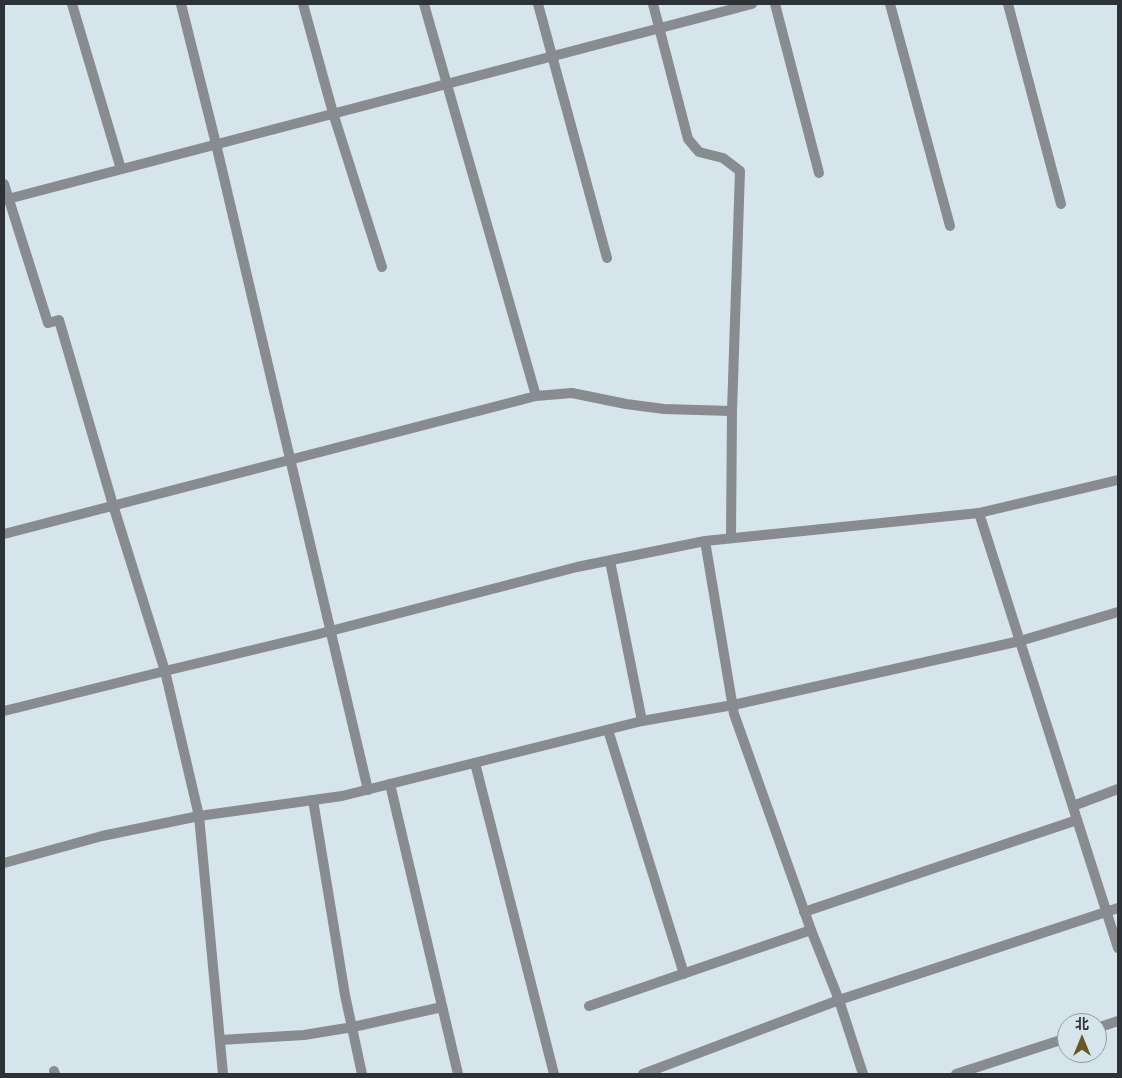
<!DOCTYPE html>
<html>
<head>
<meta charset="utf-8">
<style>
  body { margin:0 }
  #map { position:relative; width:1122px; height:1078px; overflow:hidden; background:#d6e4ec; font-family:Commissioner,"Noto Sans SC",sans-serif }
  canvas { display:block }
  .frame { position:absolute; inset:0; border:5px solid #2c3235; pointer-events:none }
  .north { position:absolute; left:1057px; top:1013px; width:50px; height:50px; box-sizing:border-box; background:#d6e4ec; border:1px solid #929da3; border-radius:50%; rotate:0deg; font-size:14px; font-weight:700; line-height:20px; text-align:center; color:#2c3235 }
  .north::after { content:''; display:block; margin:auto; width:18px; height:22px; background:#6b5726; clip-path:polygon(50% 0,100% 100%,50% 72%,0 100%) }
</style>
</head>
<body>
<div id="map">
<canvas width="1122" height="1078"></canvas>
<div class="frame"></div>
<div class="north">北</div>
</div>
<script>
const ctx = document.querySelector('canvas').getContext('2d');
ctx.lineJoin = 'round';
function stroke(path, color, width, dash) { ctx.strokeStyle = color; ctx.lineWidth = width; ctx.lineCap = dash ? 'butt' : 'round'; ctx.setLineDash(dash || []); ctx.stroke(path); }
stroke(new Path2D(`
  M72,4L121,169
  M181,4L216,144L368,790
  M303,4L333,113L382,267
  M538,4L607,258
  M653,4L688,139L699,152L723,158L740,171L732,411L731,538
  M775,4L819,173
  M890,4L950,226
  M1008,4L1061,204
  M4,184L48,323L59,320L113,505L165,671L199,816L223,1074
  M608,730L684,974
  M475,763L554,1074
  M390,784L458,1074
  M313,800L345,995L362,1074
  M1073,806L1118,789
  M804,912L1077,820
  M589,1006L811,930
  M1097,1028L1118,1021
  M220,1040L304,1035L353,1027L442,1007
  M54,1071L55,1074
  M643,1074L839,1000L1118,908
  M956,1074L1067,1038`), '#888b90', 10);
stroke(new Path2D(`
  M424,4L536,396
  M4,200L752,4
  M979,513L1118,948
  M4,534L536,396L572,393L626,404L664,409L732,411
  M705,541L734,714L811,930L839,1000L863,1074
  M610,561L642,721
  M4,711L165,671L315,635L577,567L705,541L979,513L1118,480
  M4,863L102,836L199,816L342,796L642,721L733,705L1020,641L1118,612`), '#888b90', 10);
</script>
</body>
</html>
